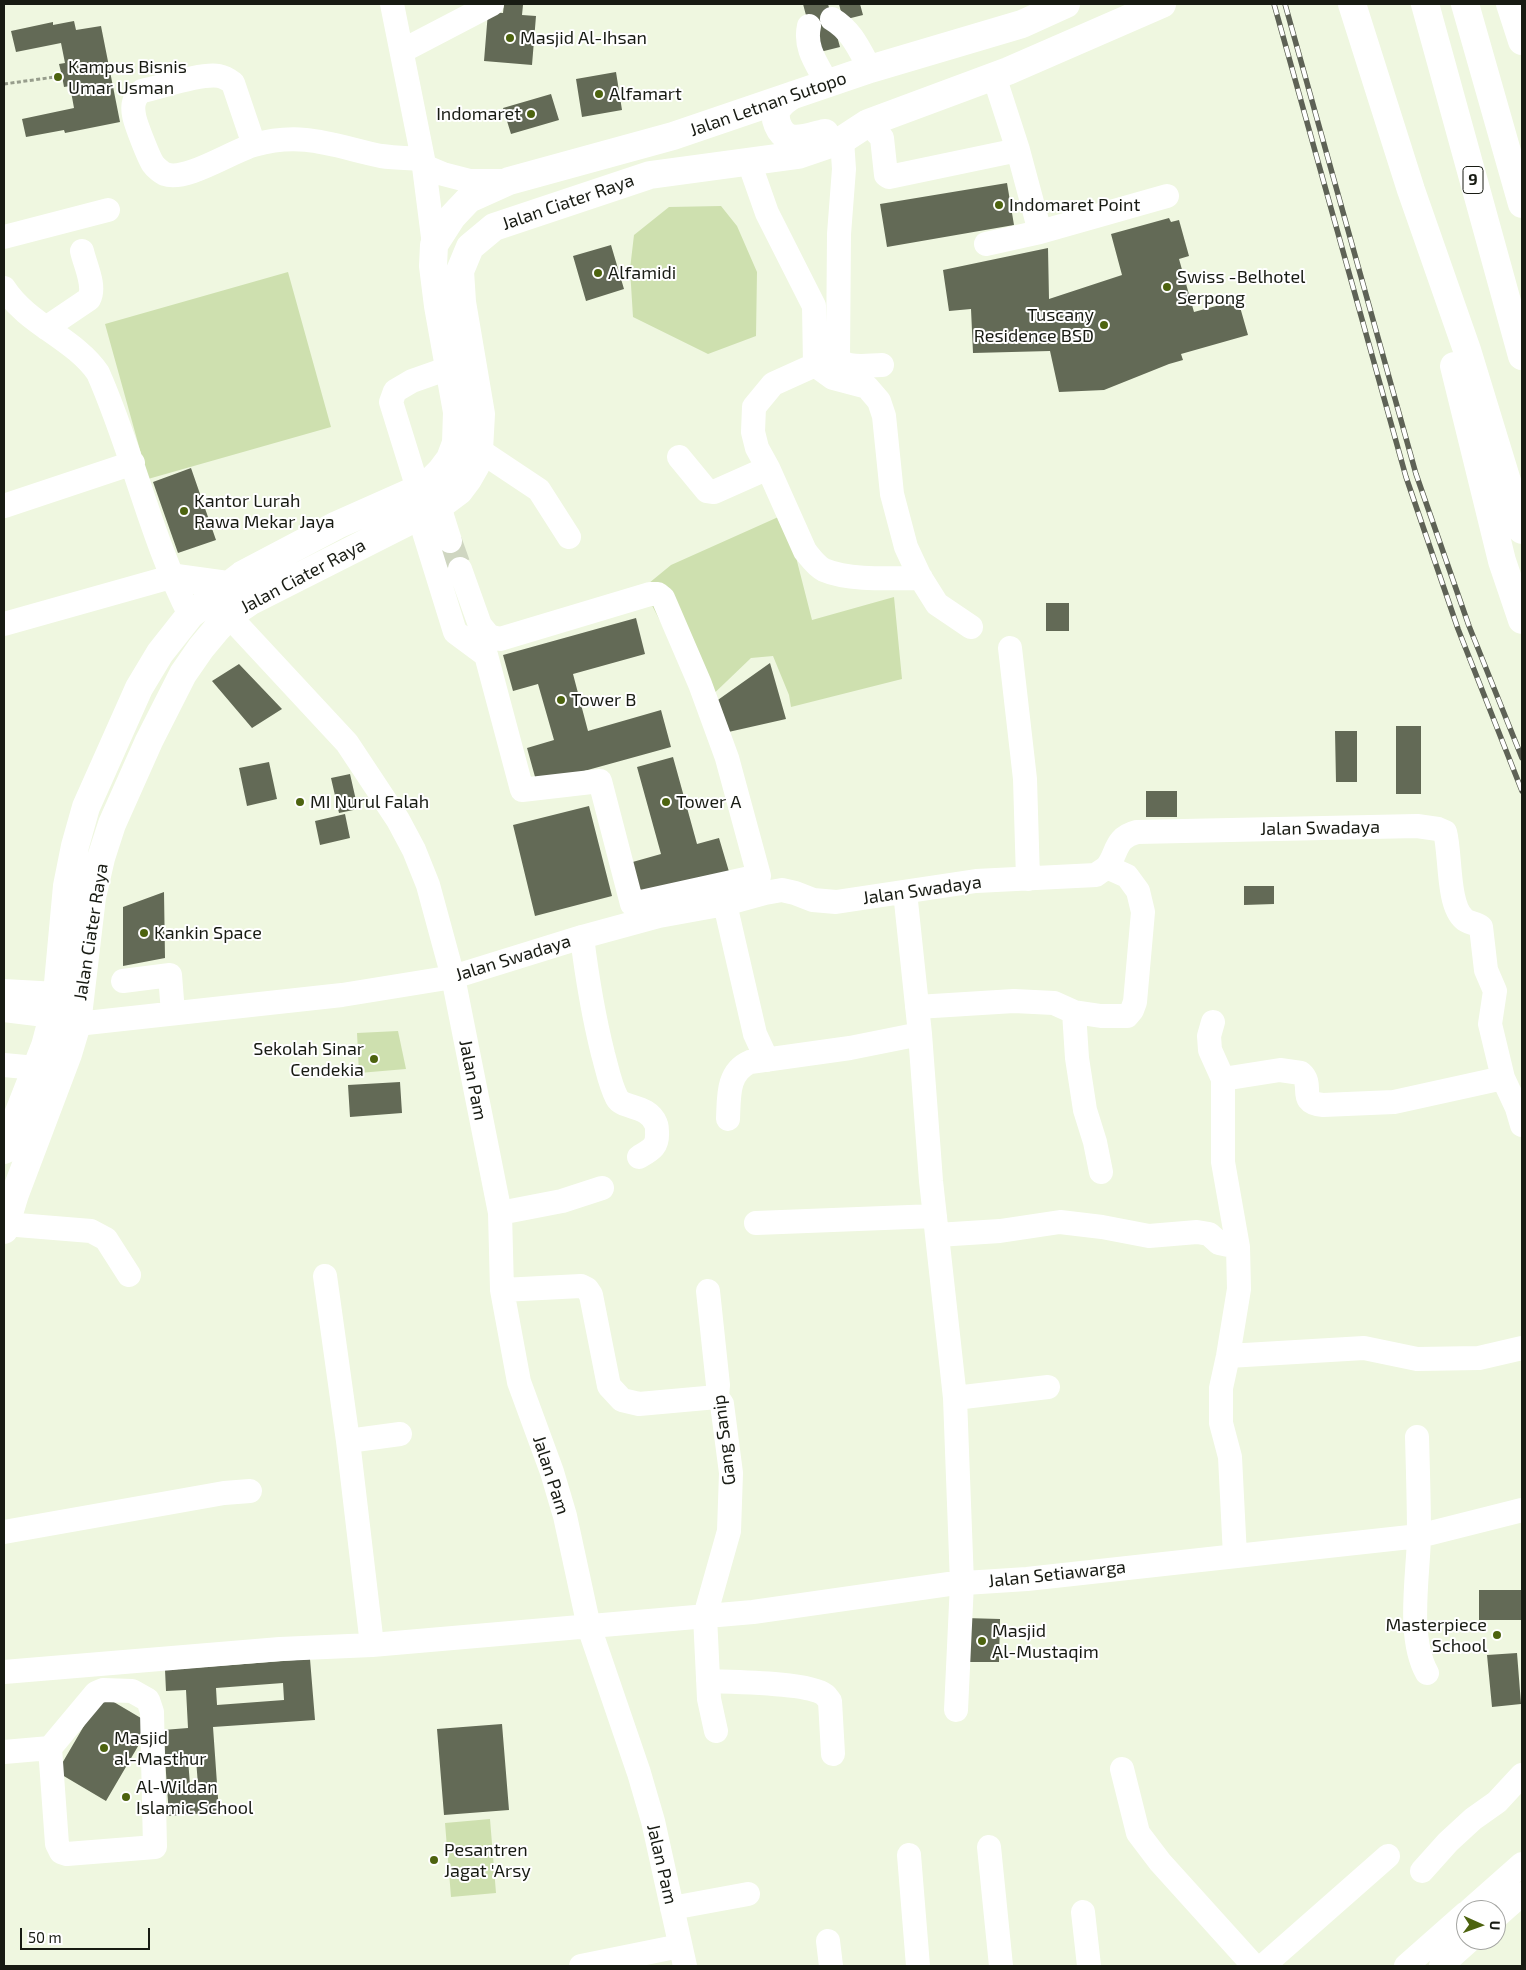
<!DOCTYPE html>
<html>
<head>
<meta charset="utf-8">
<style>
  body { margin:0 }
  #map { position:relative; width:1526px; height:1970px; overflow:hidden; background:#eff7e0; font-family:"Exo 2",sans-serif }
  canvas { display:block }
  .frame { position:absolute; inset:0; border:5px solid #181b13; pointer-events:none }
  .north { position:absolute; left:1456px; top:1900px; width:50px; height:50px; box-sizing:border-box; background:#fff; border:1px solid #a3a4a1; border-radius:50%; rotate:92deg; font-size:14px; font-weight:700; line-height:20px; text-align:center; color:#181b13 }
  .north::after { content:''; display:block; margin:auto; width:18px; height:22px; background:#4d630f; clip-path:polygon(50% 0,100% 100%,50% 72%,0 100%) }
  .scale { position:absolute; left:20px; top:1928px; width:130px; height:22px; box-sizing:border-box; border:2px solid #181b13; border-top:0; padding-left:6px; font-size:15px; line-height:18px; white-space:nowrap; color:#181b13; -webkit-text-stroke:4px #fff; paint-order:stroke }
</style>
</head>
<body>
<div id="map">
<canvas width="1526" height="1970"></canvas>
<div class="frame"></div>
<div class="north">U</div>
<div class="scale">50 m</div>
</div>
<script>
const ctx = document.querySelector('canvas').getContext('2d');
ctx.lineJoin = 'round';
function paint(path, color) { ctx.fillStyle = color; ctx.fill(path, 'evenodd'); }
function stroke(path, color, width, dash) { ctx.strokeStyle = color; ctx.lineWidth = width; ctx.lineCap = dash ? 'butt' : 'round'; ctx.setLineDash(dash || []); ctx.stroke(path); }
function drawText(font, color, halo, rows, align = 'center') {
  ctx.font = font + ' "Exo 2",sans-serif'; ctx.lineWidth = 4; ctx.setLineDash([]); ctx.textBaseline = 'middle'; ctx.strokeStyle = halo; ctx.fillStyle = color; for (const [text, x, y, turn = 0] of rows) {
    ctx.save(); ctx.translate(x, y); ctx.rotate((+turn || 0) * Math.PI / 180); ctx.textAlign = isNaN(turn) ? turn : align; if (halo) ctx.strokeText(text, 0, 0); ctx.fillText(text, 0, 0); ctx.restore();
  }
}
paint(new Path2D(`
  M721,206L737,226L757,272L756,336L708,354L633,317L630,269L634,235L669,207Z
  M288,272L331,427L148,479L105,324Z
  M785,514L812,620L894,597L902,679L791,707L789,695L773,656L751,658L703,704L643,588L671,565Z
  M398,1031L406,1069L359,1073L357,1033Z
  M490,1819L496,1893L451,1897L445,1823Z`), '#cee0af');
paint(new Path2D(`
  M504,4L523,5L522,15L536,16L532,65L484,61L488,12L503,13Z
  M803,4H828L840,47L816,53Z
  M839,4H860L863,15L843,20Z
  M74,21L76,30L101,26L120,122L65,133L64,130L26,137L22,119L74,108L70,86L64,87L62,76L59,64L65,63L61,43L16,52L11,31L53,22V25Z
  M616,72L622,110L582,117L576,79Z
  M551,94L559,120L511,134L503,108Z
  M1007,183L1014,225L887,247L880,204Z
  M1169,218L1171,222L1179,220L1189,256L1179,259L1194,312L1238,300L1248,335L1181,354L1183,360L1169,364L1104,390L1059,392L1050,351L973,353L971,309L949,311L943,270L1048,248L1049,299L1122,275L1111,234Z
  M611,245L624,289L586,301L573,256Z
  M191,468L216,540L178,553L153,482Z
  M1046,603H1069V631H1046Z
  M636,618L645,654L573,674L588,731L661,710L671,747L537,784L527,748L554,740L538,684L513,691L503,655Z
  M770,663L786,719L724,733L715,702Z
  M239,664L282,709L252,728L212,681Z
  M1396,726H1421V794H1396Z
  M1335,731H1357V782H1336Z
  M673,757L697,844L719,838L730,875L632,902L622,865L661,854L637,767Z
  M269,762L277,799L247,806L239,768Z
  M350,774L358,809L339,813L331,778Z
  M1146,791H1177V817H1146Z
  M589,806L612,896L535,916L513,825Z
  M345,814L350,838L320,845L315,821Z
  M1244,886H1274V904L1244,905Z
  M164,892L165,958L123,966V907Z
  M400,1082L402,1113L350,1117L348,1085Z
  M1479,1590H1522V1620H1479Z
  M965,1618L1000,1619L999,1662H964Z
  M1517,1653L1521,1704L1492,1707L1487,1655Z
  M310,1659L315,1720L213,1727L219,1812L169,1816L163,1730L188,1728L186,1690L166,1691L165,1670ZM283,1683L284,1700L217,1705L216,1688ZM188,1759H196L198,1785H190Z
  M102,1695L151,1724L106,1801L57,1772Z
  M502,1724L509,1810L444,1815L437,1729Z`), '#636a56');
stroke(new Path2D(`
  M450,541L460,569`), '#cfd6c1', 24, [24, 12]);
stroke(new Path2D(`
  M4,84L62,76`), '#979d8c', 3, [4, 2.5]);
stroke(new Path2D(`
  M392,4L423,159L434,245
  M832,19C852,31 859,49 870,69
  M809,26C804,48 817,64 827,83
  M402,51L492,4
  M994,76L1018,150L1040,232
  M868,123L882,138L886,175L889,177L1018,150
  M842,140L844,169L839,234L838,359C848,370 869,365 882,365
  M254,145L233,83C229,80 225,77 219,76C199,73 162,87 142,91C134,96 132,105 134,115C135,123 149,158 153,164C155,167 162,173 165,174C186,182 232,151 254,145C303,131 334,146 381,156C395,158 409,158 423,159
  M749,162L767,213L814,306L815,365L833,378L867,387L879,401L884,416L892,494L906,547L920,577L937,604L971,627
  M424,166L443,174L470,181H507
  M4,237L108,210
  M986,244L1040,232L1167,196
  M4,288C28,325 74,338 98,373C133,452 151,539 190,615
  M46,328L89,299C96,286 85,265 82,251
  M815,365L773,384L754,407L753,432L757,448L768,468L805,551C810,557 816,566 824,570C849,581 894,578 921,578
  M479,450L539,490L569,537
  M679,457L707,491L714,492L768,468
  M418,489L391,402L395,391L412,381L449,368
  M4,506L133,463
  M439,506L450,541
  M419,516L455,632L486,655L522,790L600,781L632,904L759,876L727,758L700,684L663,598L658,594H650L500,639L489,636L480,625L460,569
  M229,616L347,743L398,820L414,850L428,885L453,977L500,1213L502,1290L519,1382L552,1472L565,1516L589,1627L639,1773L653,1821L685,1966
  M4,624L171,577
  M1010,648L1025,779L1028,879
  M905,892L920,1034L931,1181L955,1398L962,1583L956,1710
  M725,904L755,1034L767,1060
  M582,937C587,977 593,1014 603,1054C607,1068 610,1085 617,1098C623,1109 648,1104 656,1124C657,1125 657,1131 657,1132C658,1147 651,1150 639,1157
  M123,981L170,975L173,1013
  M4,991L57,994
  M917,1007L1014,1001L1054,1003L1074,1012L1101,1016H1127L1132,1010L1135,1002L1143,912L1138,891L1127,876L1107,867
  M4,1010L53,1016
  M1074,1012L1077,1058L1085,1110L1095,1142L1101,1172
  M1213,1022L1209,1036L1210,1050L1223,1079V1162L1238,1247L1239,1289L1228,1356L1221,1388V1423L1230,1457L1235,1556
  M77,1024L342,995L453,977L582,937L659,916L725,904L765,893L782,890L795,893L813,900L836,902L976,881L1096,875C1099,872 1103,870 1106,868C1118,855 1113,838 1137,832L1417,826L1438,829L1445,832C1451,854 1447,905 1464,919C1468,923 1476,923 1481,927L1486,970L1495,991L1490,1024L1503,1078L1517,1108L1522,1125
  M4,1065L36,1068
  M1223,1079L1280,1070L1301,1073C1315,1085 1296,1103 1323,1105L1394,1102L1503,1078
  M728,1119C729,1097 727,1072 750,1062L850,1048L920,1034
  M500,1213L562,1201L602,1188
  M756,1223L935,1216
  M5,1224L91,1231L106,1239L129,1275
  M937,1235L1000,1231L1060,1222L1102,1227L1149,1236L1197,1232L1209,1234L1219,1243L1238,1247
  M325,1276L348,1441L372,1645
  M502,1290L581,1286L587,1289L591,1295L609,1386L622,1400L639,1404L717,1397
  M708,1291L718,1385L717,1397L722,1404L731,1473L729,1531L705,1616L709,1699L716,1731
  M1228,1356L1364,1348L1417,1359L1479,1358L1522,1348
  M955,1398L1048,1387
  M1417,1437C1418,1471 1419,1504 1419,1537C1418,1578 1407,1637 1427,1673
  M348,1441L400,1434
  M4,1532L224,1493L250,1491
  M4,1672L280,1649L372,1645L753,1612L949,1584L1027,1579L1419,1536L1522,1510
  M708,1681C731,1682 809,1682 825,1695C827,1697 828,1699 830,1701L833,1754
  M4,1752L50,1748L57,1844L61,1852L67,1854L155,1847L152,1712L148,1700L132,1691L103,1690L96,1693L50,1748
  M1122,1769L1138,1833L1160,1862L1254,1966
  M989,1847L1001,1966
  M909,1855L918,1966
  M1422,1871L1448,1842L1473,1819L1497,1802L1522,1775
  M672,1908L748,1894
  M1470,1910L1522,1864
  M1083,1912L1089,1966
  M1496,1917L1522,1894
  M828,1941L831,1966
  M581,1966L680,1946
  M1263,1966L1388,1856
  M1406,1966L1466,1913
  M1441,1966L1470,1940`), '#fff', 24);
stroke(new Path2D(`
  M793,95C788,98 782,102 778,108C772,117 779,134 790,138C800,141 815,135 825,133
  M171,577L229,585
  M4,1150L45,1046L53,1016L57,994L67,886L75,846L86,807L139,688L160,653L190,615L242,575L337,525L418,489L431,481L441,471L450,459L456,443L457,412L438,306L433,266L434,245L452,217L469,199L509,181L673,136L870,69L1022,24L1066,4
  M4,1230L15,1194L68,1054L77,1024L92,897L101,858L112,824L149,741L183,674L201,648L216,630L229,616L251,601L439,506L459,491L468,479L476,465L479,450L481,414L462,302L460,271L470,247L494,227L650,175L798,155L842,140L868,123L1008,71L1162,4`), '#fff', 28);
stroke(new Path2D(`
  M1352,4L1411,190L1467,350L1522,530
  M1425,4L1522,356
  M1465,4L1522,204
  M1510,4L1522,41
  M1454,366L1502,561L1522,620`), '#fff', 28);
const rail = new Path2D(`
  M1274,4L1406,477L1458,629L1522,791
  M1285,4L1416,474L1469,626L1522,758`);
stroke(rail, '#5e6256', 5.5);
stroke(rail, '#fff', 4, [11]);
for (const [x, y, r, color] of [
  [510,38,5,"#4d630f"],
  [58,77,5,"#4d630f"],
  [599,94,5,"#4d630f"],
  [531,114,5,"#4d630f"],
  [999,205,5,"#4d630f"],
  [598,273,5,"#4d630f"],
  [1167,287,5,"#4d630f"],
  [1104,325,5,"#4d630f"],
  [184,511,5,"#4d630f"],
  [561,700,5,"#4d630f"],
  [300,802,5,"#4d630f"],
  [666,802,5,"#4d630f"],
  [144,933,5,"#4d630f"],
  [374,1059,5,"#4d630f"],
  [1497,1635,5,"#4d630f"],
  [982,1641,5,"#4d630f"],
  [104,1748,5,"#4d630f"],
  [126,1797,5,"#4d630f"],
  [434,1860,5,"#4d630f"]
]) { const dot = new Path2D(); dot.arc(x, y, r, 0, 2 * Math.PI); ctx.fillStyle = color; ctx.fill(dot); stroke(dot, '#fff', 2); }
for (const [x, y, w] of [
  [1473,180,20]
]) { const box = new Path2D(); box.roundRect(x - w / 2, y - 13.5, w, 27, 4); ctx.fillStyle = '#fff'; ctx.fill(box); stroke(box, '#181b13', 1); }
drawText('bold 16px', '#181b13', null, [
  ["9",1473,180]
]);
drawText('18px', '#181b13', '#fff', [
  ["Masjid Al-Ihsan",520,38],
  ["Kampus Bisnis",68,67],
  ["Umar Usman",68,88],
  ["Alfamart",609,94],
  ["Indomaret",521,114,"right"],
  ["Indomaret Point",1009,205],
  ["Alfamidi",608,273],
  ["Swiss -Belhotel",1177,277],
  ["Serpong",1177,298],
  ["Tuscany",1094,315,"right"],
  ["Residence BSD",1094,336,"right"],
  ["Kantor Lurah",194,501],
  ["Rawa Mekar Jaya",194,522],
  ["Tower B",571,700],
  ["MI Nurul Falah",310,802],
  ["Tower A",676,802],
  ["Kankin Space",154,933],
  ["Sekolah Sinar",364,1049,"right"],
  ["Cendekia",364,1070,"right"],
  ["Masterpiece",1487,1625,"right"],
  ["School",1487,1646,"right"],
  ["Masjid",992,1631],
  ["Al-Mustaqim",992,1652],
  ["Masjid",114,1738],
  ["al-Masthur",114,1759],
  ["Al-Wildan",136,1787],
  ["Islamic School",136,1808],
  ["Pesantren",444,1850],
  ["Jagat 'Arsy",444,1871]
], 'left');
drawText('18px', '#181b13', '#fff', [
  ["Jalan Letnan Sutopo",768,104,-19],
  ["Jalan Ciater Raya",568,202,-19],
  ["Jalan Ciater Raya",303,576,-28],
  ["Jalan Swadaya",1320,828,-1],
  ["Jalan Swadaya",922,890,-8],
  ["Jalan Ciater Raya",91,932,-81],
  ["Jalan Swadaya",513,958,-17],
  ["Jalan Pam",473,1080,79],
  ["Gang Sanip",724,1440,-97],
  ["Jalan Pam",551,1475,72],
  ["Jalan Setiawarga",1057,1574,-6],
  ["Jalan Pam",662,1864,77]
]);
</script>
</body>
</html>
